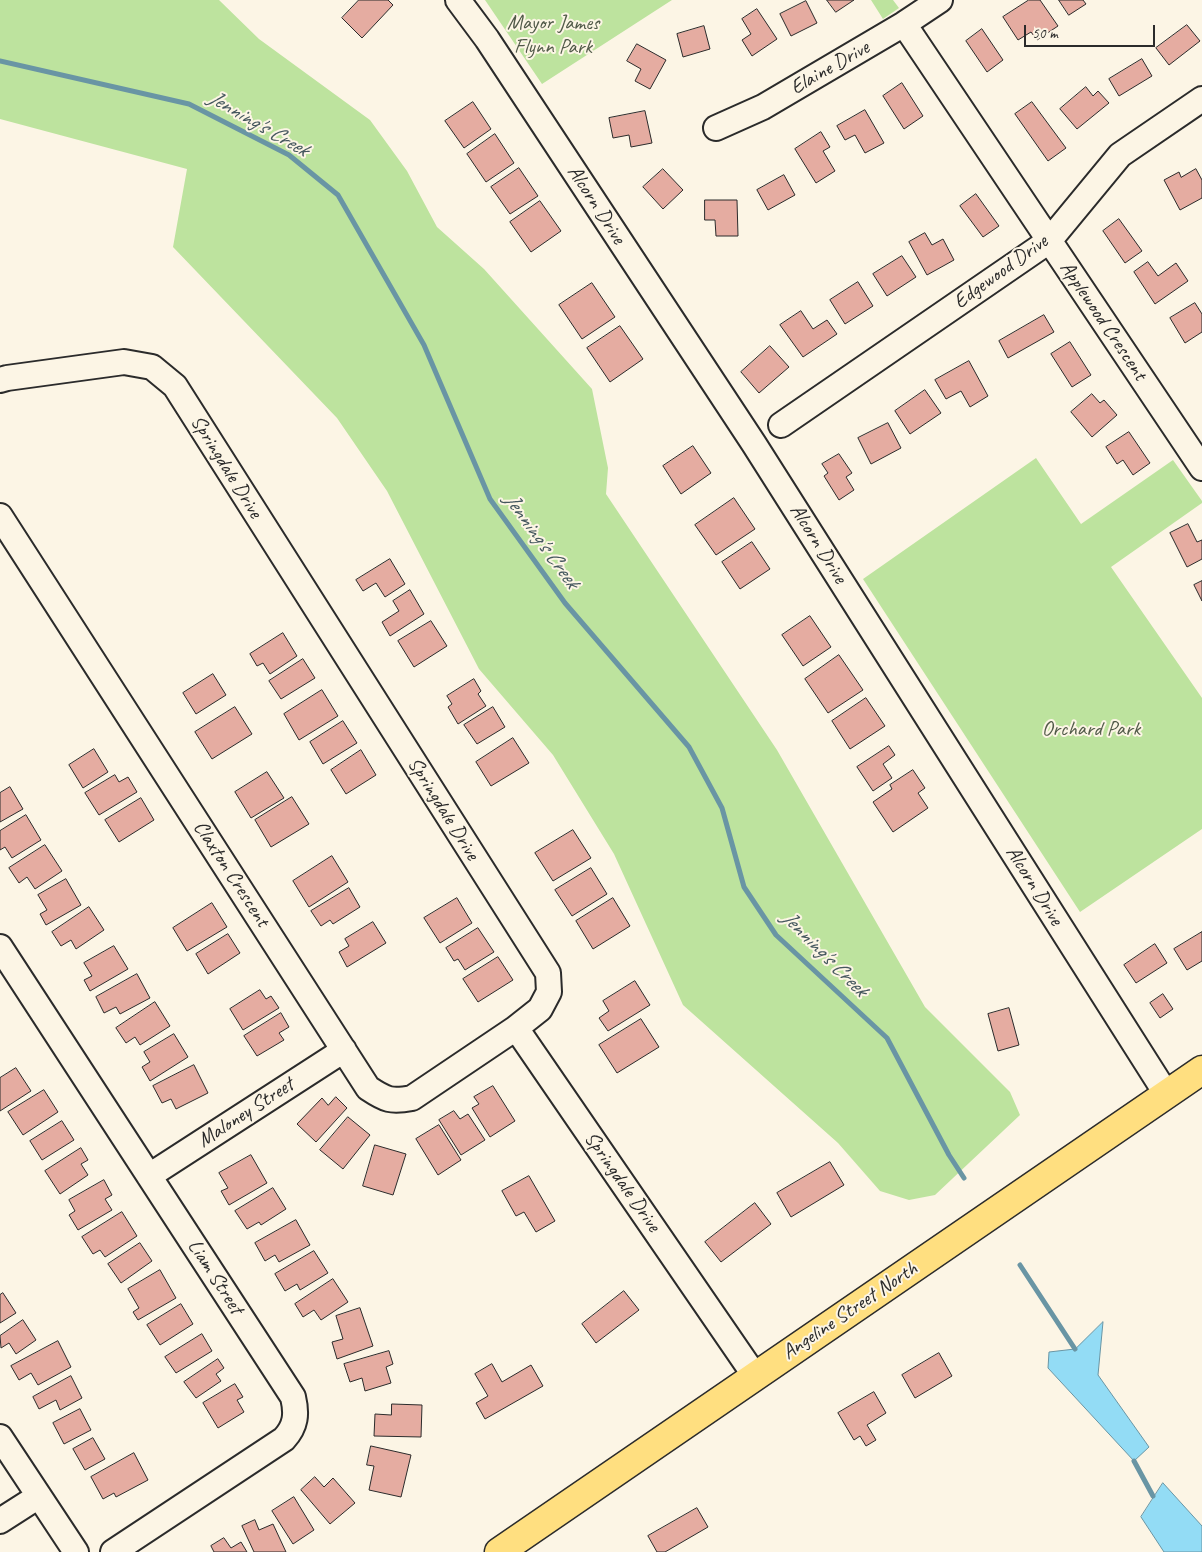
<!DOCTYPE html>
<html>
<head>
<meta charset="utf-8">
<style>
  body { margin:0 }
  #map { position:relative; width:1202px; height:1552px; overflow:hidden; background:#fcf5e5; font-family:Caveat,sans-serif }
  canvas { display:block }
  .scale { position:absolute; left:1024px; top:25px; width:131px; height:22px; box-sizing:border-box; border:2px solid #2b2b2b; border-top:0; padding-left:6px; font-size:15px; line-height:18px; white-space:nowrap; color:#2b2b2b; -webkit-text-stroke:4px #fcf5e5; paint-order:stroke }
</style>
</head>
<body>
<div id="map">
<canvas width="1202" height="1552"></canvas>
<div class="scale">50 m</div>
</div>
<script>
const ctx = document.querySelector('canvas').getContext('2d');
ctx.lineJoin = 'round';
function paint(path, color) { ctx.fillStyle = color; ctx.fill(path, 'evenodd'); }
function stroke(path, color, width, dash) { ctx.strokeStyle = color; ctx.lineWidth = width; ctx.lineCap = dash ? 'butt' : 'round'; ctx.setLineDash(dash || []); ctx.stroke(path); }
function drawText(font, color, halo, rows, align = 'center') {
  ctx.font = font + ' Caveat,sans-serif'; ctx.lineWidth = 4; ctx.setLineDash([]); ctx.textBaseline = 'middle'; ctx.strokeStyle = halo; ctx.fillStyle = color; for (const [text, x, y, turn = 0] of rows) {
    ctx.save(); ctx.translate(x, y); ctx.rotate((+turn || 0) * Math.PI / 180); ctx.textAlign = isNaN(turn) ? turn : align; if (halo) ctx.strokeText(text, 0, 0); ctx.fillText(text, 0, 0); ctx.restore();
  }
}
paint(new Path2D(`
  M0,0H219L259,39L370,120L407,171L437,227L484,269L592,389L608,468L606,494L777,750L925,1007L1010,1092L1020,1115L935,1195L909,1200L880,1191L838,1143L683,1005L614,854L553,755L479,669L387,491L337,418L173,247L187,169L0,119Z
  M485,0H672L542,84Z
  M871,0H893L899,8L883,19Z
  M1036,458L1081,524L1173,460L1202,501V503L1111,567L1202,698V829L1080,912L863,579Z`), '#bde39e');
const water = new Path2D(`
  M1103,1322L1098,1375L1149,1447L1134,1461L1048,1368L1049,1352L1075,1349Z
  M1163,1483L1202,1526V1552H1164L1141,1517Z`);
paint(water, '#93dcf5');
stroke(water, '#6995a4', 1);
stroke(new Path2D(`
  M0,61L189,104L289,155L338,195L424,345L490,499L565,603L689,747L722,808L744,887L776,935L887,1038L949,1155L964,1178
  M1020,1265L1075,1349
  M1134,1461L1153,1496`), '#6995a4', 5);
const building = new Path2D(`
  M359,0H388L393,5L362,38L342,18Z
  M827,0H854L836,12Z
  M1029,0H1040L1058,26L1037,40L1031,32L1018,40L1003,17Z
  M1059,0H1083L1086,4L1069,15Z
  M806,1L817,23L791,36L780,14Z
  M757,9L777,39L752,56L742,40L751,34L742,19Z
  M1187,25L1200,41L1169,65L1156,48Z
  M704,26L710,49L683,57L677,34Z
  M982,29L1003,60L987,72L966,41Z
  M637,44L666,60L650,89L635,81L641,69L627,61Z
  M1142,59L1152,76L1119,96L1109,79Z
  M902,83L923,116L904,129L883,96Z
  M1086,87L1093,96L1098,91L1109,103L1077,129L1060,109Z
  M473,102L491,129L464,148L445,121Z
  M1032,102L1066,148L1048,161L1015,114Z
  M865,110L884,143L865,153L855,135L845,140L837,126Z
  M645,111L652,143L631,147L629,135L613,138L609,118Z
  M821,132L830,147L823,151L835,171L816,183L795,149Z
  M495,134L514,163L486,182L467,154Z
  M519,168L538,196L510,214L491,187Z
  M663,169L683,190L663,209L643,187Z
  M1196,169L1202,180V198L1180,210L1164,180L1179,172L1181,177Z
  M784,175L795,195L768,210L757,190Z
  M976,194L999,226L983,237L960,206Z
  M705,200H737L738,236H716L715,220H705Z
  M540,201L561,231L531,252L510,222Z
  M1119,219L1142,251L1125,263L1103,231Z
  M925,233L932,245L943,239L954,260L927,275L909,242Z
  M902,256L916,277L887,296L873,274Z
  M1148,262L1158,276L1176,263L1188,281L1155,304L1134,272Z
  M858,282L873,306L845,324L830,300Z
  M592,283L615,317L582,339L559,305Z
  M1195,303L1202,314V332L1185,343L1170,318Z
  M801,311L813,329L827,320L837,334L803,357L780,325Z
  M1044,315L1054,332L1008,358L999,341Z
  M620,326L643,359L610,382L587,348Z
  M1070,342L1091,375L1072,387L1051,354Z
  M770,346L789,367L759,393L741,372Z
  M969,361L988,396L970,407L961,391L946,399L935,380Z
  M925,390L941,413L910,434L895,411Z
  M1092,394L1100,403L1104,400L1117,415L1092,437L1071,412Z
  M888,423L901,448L871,464L858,438Z
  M1129,432L1150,463L1133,475L1123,460L1117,464L1106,447Z
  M693,446L711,473L681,494L663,466Z
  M839,454L852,473L846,477L854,490L839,500L824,476L828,473L822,464Z
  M734,498L755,529L716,555L695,525Z
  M1188,524L1197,542L1202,540V559L1187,567L1170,533Z
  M752,542L770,569L740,589L722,562Z
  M390,559L405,584L385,597L376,583L363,591L356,580Z
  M1202,581V601L1194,585Z
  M410,590L424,614L390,636L382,622L399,611L393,601Z
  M810,616L831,647L803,666L782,635Z
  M431,621L447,646L414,667L398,641Z
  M283,633L297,656L270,674L263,663L257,666L250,654Z
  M839,655L863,690L828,713L805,679Z
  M303,659L315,678L281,699L269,681Z
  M213,674L226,695L196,714L183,693Z
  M474,679L481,691L478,694L486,706L458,724L448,707L452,704L447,696Z
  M322,690L338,716L299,740L284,714Z
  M866,698L885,726L850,749L832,721Z
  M235,707L252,734L212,759L195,732Z
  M493,707L505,727L477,744L464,725Z
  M343,721L357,743L323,764L310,742Z
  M513,738L529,763L491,786L476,762Z
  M889,746L895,755L883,764L892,778L873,791L857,767Z
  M94,749L108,772L83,788L69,765Z
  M361,750L376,775L346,794L331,770Z
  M913,770L925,788L918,793L928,808L893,832L873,802L892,789L890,785Z
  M267,772L284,798L251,818L235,792Z
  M115,775L119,782L128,777L137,792L99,815L85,793Z
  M10,787L23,809L0,822V793Z
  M292,797L309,824L271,847L255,820Z
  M141,798L154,820L119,842L105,820Z
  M26,815L41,840L12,858L5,847L0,850V831Z
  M573,830L591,858L553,881L535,853Z
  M45,845L62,871L35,889L27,877L19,883L9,868Z
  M332,856L348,882L309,907L293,881Z
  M591,868L607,894L572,916L555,890Z
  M66,879L81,905L46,925L40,914L47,910L38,895Z
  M349,888L360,907L333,924L330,920L321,926L311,911Z
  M457,898L472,923L440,943L424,918Z
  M613,898L630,926L593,949L576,921Z
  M212,903L227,927L187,951L173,928Z
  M89,907L104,930L76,949L71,940L61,946L52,932Z
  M373,922L386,943L347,967L339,952L349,946L345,939Z
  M478,928L494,952L465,970L458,959L454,961L446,948Z
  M1202,932V961L1187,970L1174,949Z
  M228,934L240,953L208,974L196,954Z
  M1155,944L1167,963L1136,983L1124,965Z
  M114,946L128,969L90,991L84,980L92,976L84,963Z
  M498,957L513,980L478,1002L463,979Z
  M137,974L150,998L120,1014L116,1007L104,1013L96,997Z
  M635,981L650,1005L608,1031L599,1018L609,1011L603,1001Z
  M260,990L266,999L271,996L279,1008L243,1030L230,1009Z
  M1163,994L1173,1009L1160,1018L1150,1003Z
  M155,1002L170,1026L140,1045L135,1037L126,1043L116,1028Z
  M1009,1008L1019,1045L998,1051L988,1014Z
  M281,1013L289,1027L279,1033L284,1040L257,1056L244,1036Z
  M641,1019L659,1047L617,1073L599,1045Z
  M174,1034L188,1057L150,1081L142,1067L150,1062L144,1052Z
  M194,1065L208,1093L176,1109L171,1099L162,1103L153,1086Z
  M16,1068L31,1091L0,1111V1078Z
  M493,1086L515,1121L490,1137L472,1108L479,1104L474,1097Z
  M44,1090L58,1112L23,1135L8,1112Z
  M336,1097L347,1108L316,1142L297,1124L322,1098L328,1105Z
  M454,1111L460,1119L468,1114L485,1140L461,1155L439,1120Z
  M348,1117L370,1135L343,1169L320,1150Z
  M62,1121L74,1140L42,1160L30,1141Z
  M439,1125L461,1160L438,1175L416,1139Z
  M375,1145L406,1154L393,1195L363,1186Z
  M81,1148L88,1160L81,1164L88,1175L60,1194L45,1171Z
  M251,1155L267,1183L229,1205L221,1191L228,1188L219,1173Z
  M830,1162L844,1185L791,1217L777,1193Z
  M529,1176L555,1221L536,1232L524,1212L516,1216L502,1191Z
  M104,1180L112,1195L105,1199L112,1210L78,1230L69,1215L75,1211L69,1200Z
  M273,1188L286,1209L261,1225L259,1222L247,1229L235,1211Z
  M755,1203L771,1224L721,1262L705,1242Z
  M122,1212L137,1236L105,1257L100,1250L93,1254L82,1237Z
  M296,1220L310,1245L279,1262L275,1255L265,1261L255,1243Z
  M140,1243L152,1261L121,1283L108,1264Z
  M314,1251L328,1273L300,1290L297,1284L285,1291L275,1274Z
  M160,1270L176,1298L138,1320L133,1312L139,1308L128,1289Z
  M333,1279L348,1302L321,1320L314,1310L303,1317L295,1304Z
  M624,1291L639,1310L596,1343L582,1324Z
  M3,1293L16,1313L0,1323V1295Z
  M181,1304L193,1324L160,1345L147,1325Z
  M360,1308L373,1346L337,1359L332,1342L343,1339L336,1316Z
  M23,1320L36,1340L16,1354L9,1343L1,1348L0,1336Z
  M202,1334L212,1351L176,1373L165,1357Z
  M58,1341L71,1367L38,1385L31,1373L19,1380L11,1366Z
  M389,1351L393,1364L386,1367L391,1383L365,1391L362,1378L350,1382L344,1364Z
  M939,1353L952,1376L915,1398L902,1375Z
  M218,1359L224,1368L216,1374L221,1381L196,1398L184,1382Z
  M492,1364L502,1382L531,1365L543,1386L485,1419L476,1403L488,1396L475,1374Z
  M71,1376L82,1398L60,1410L56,1400L39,1409L33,1397Z
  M235,1384L243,1397L237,1400L244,1412L218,1428L203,1403Z
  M874,1392L886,1413L867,1425L876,1440L866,1446L860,1436L854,1440L838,1413Z
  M392,1404L422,1405L421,1437L374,1436L375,1414L391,1415Z
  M80,1409L91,1430L64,1444L53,1423Z
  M93,1438L105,1459L85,1470L73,1449Z
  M371,1446L411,1455L401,1497L369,1490L374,1466L367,1465Z
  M134,1453L148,1480L116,1497L114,1493L103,1499L91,1477Z
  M315,1477L324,1487L333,1478L355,1503L330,1524L301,1490Z
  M294,1497L314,1530L293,1544L272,1511Z
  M697,1508L708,1527L665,1552H657L648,1536Z
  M255,1520L259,1530L273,1524L286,1552H254L242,1526Z
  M224,1538L231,1548L241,1542L247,1552H214L211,1546Z`);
paint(building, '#e5aca1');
stroke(building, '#2b2b2b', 1);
const minor = new Path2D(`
  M458,0L487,39L754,444L1167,1095
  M904,24L1202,468
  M716,128L763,107L904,24L940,0
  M0,380L7,378L124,362L152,367L175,386L548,973L549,992L540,1009L516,1028L755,1376
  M781,425L1049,241L1120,155L1202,99
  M0,516L368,1088C386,1100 391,1102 412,1098L516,1028
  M0,947L293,1397C297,1414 296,1426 284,1439L113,1552
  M149,1176L344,1050
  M0,1437L76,1552
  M0,1521L39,1496`);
const major = new Path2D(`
  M499,1552L1202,1070`);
stroke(minor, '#2b2b2b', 28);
stroke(major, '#2b2b2b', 31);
stroke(minor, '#fcf5e5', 24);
stroke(major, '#ffdf80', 28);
drawText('21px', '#505948', '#fcf5e5', [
  ["Mayor James",553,23],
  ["Flynn Park",553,47],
  ["Orchard Park",1091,729]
]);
drawText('21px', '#2b2b2b', '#fcf5e5', [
  ["Elaine Drive",830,68,-30],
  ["Alcorn Drive",596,205,57],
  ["Edgewood Drive",1001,272,-36],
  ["Applewood Crescent",1103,321,56],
  ["Springdale Drive",226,467,58],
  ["Alcorn Drive",818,544,58],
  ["Springdale Drive",443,809,58],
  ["Claxton Crescent",231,874,57],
  ["Alcorn Drive",1034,886,58],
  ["Maloney Street",246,1113,-33],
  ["Springdale Drive",622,1182,55],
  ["Liam Street",215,1277,57],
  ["Angeline Street North",850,1311,-34]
]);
drawText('italic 22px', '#45575e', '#fcf5e5', [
  ["Jenning's Creek",258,124,30],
  ["Jenning's Creek",541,541,54],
  ["Jenning's Creek",824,954,45]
]);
</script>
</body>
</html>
